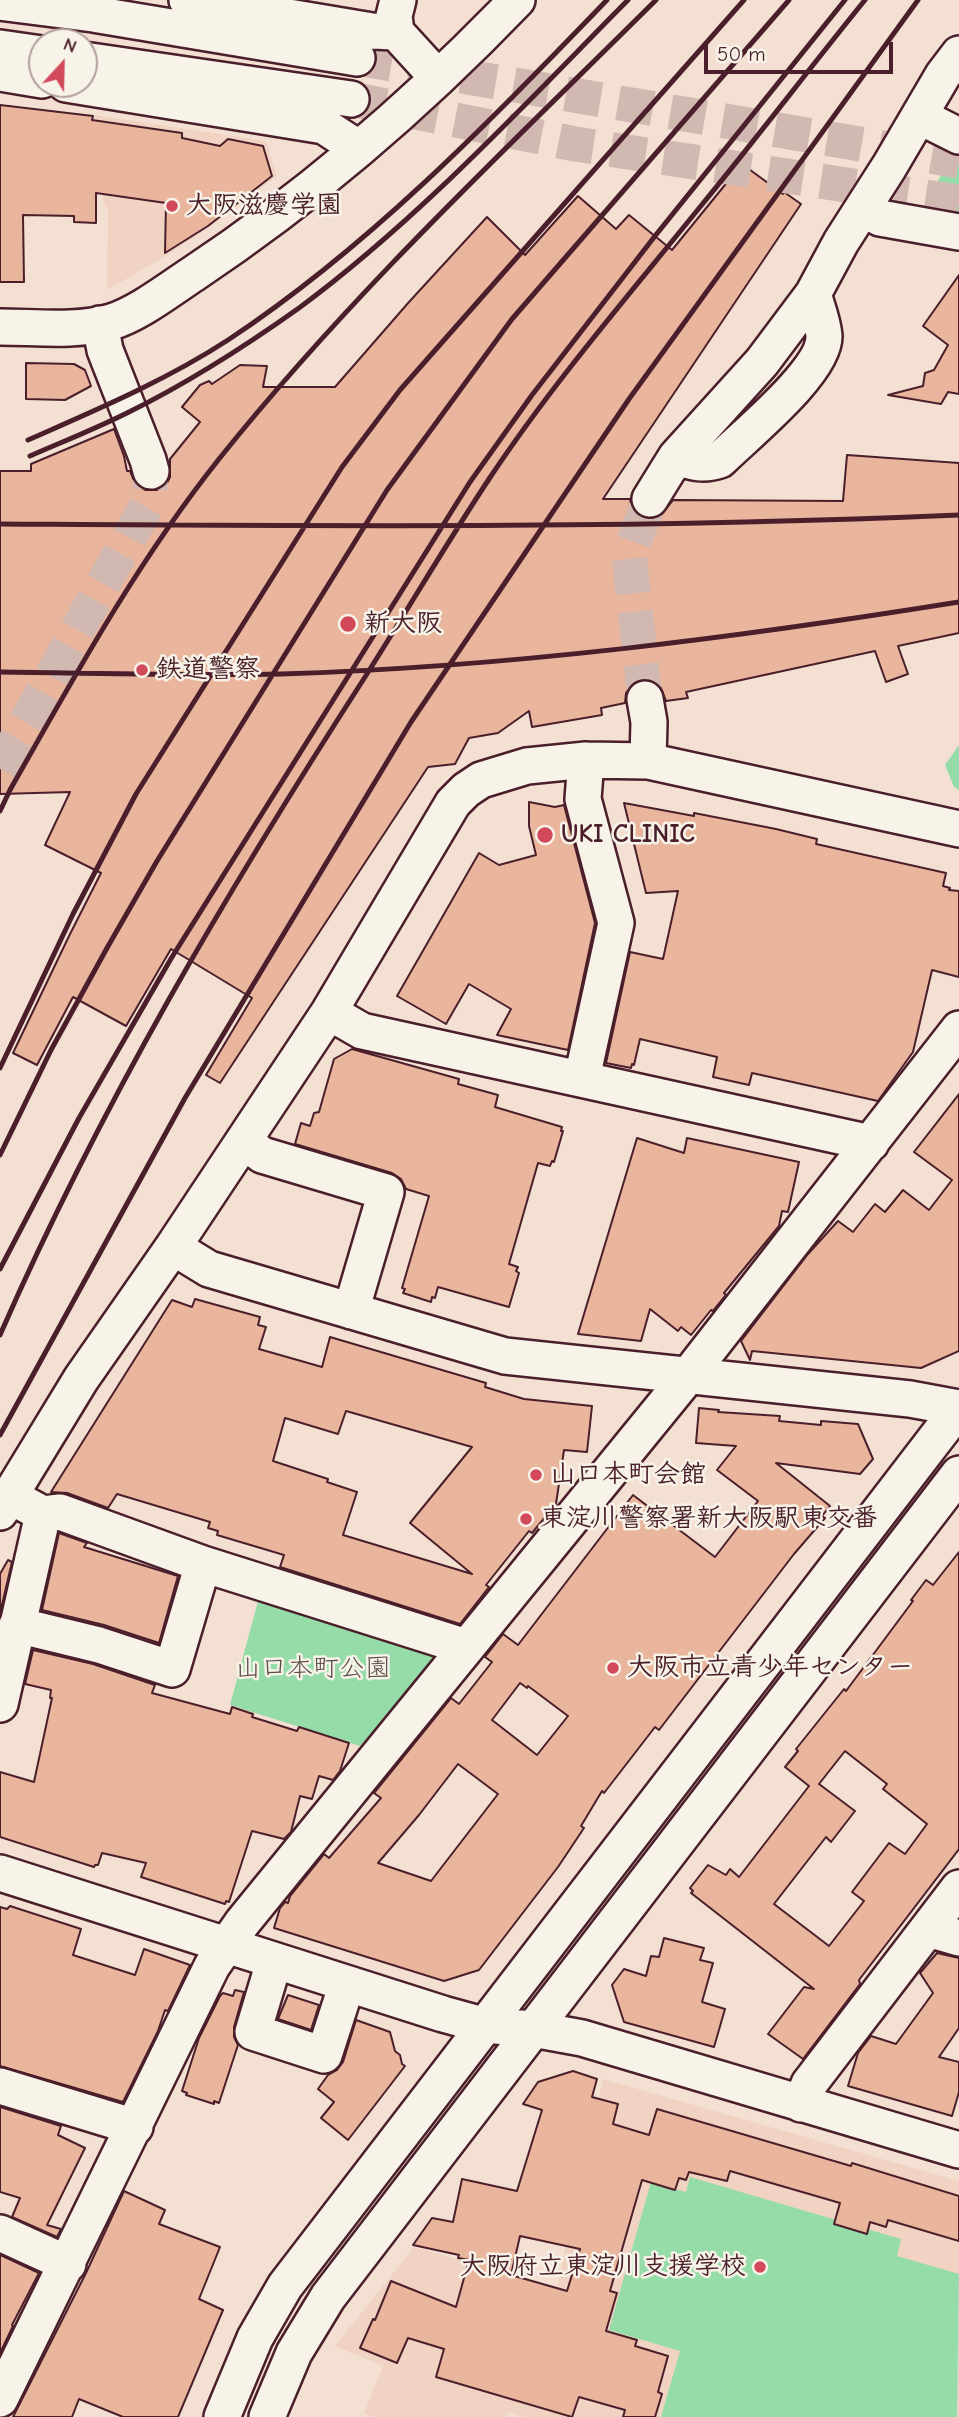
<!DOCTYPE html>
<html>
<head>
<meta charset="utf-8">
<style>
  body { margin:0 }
  #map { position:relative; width:959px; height:2417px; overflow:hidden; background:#f3e0d2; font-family:"Comic Neue",sans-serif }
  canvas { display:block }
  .north { position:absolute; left:28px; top:28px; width:70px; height:70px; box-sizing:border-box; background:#f7f3e8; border:2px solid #b29e9c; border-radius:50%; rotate:22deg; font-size:19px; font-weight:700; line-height:28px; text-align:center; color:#4a1f2b }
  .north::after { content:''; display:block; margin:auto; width:24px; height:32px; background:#d1495b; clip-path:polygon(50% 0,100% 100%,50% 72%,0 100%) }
  .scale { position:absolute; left:704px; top:42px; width:189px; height:32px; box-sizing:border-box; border:4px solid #4a1f2b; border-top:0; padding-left:9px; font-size:21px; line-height:24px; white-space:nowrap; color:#4a1f2b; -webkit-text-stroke:5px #f7f3e8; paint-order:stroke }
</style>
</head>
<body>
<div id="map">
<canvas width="959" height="2417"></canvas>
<div class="north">N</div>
<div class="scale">50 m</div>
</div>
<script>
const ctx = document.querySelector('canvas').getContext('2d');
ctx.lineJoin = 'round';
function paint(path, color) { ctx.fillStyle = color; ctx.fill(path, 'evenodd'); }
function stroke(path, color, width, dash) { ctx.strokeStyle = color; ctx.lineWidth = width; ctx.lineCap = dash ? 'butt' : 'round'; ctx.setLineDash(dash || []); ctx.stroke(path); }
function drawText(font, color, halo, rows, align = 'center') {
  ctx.font = font + ' "Comic Neue","Klee One",sans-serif'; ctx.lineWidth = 5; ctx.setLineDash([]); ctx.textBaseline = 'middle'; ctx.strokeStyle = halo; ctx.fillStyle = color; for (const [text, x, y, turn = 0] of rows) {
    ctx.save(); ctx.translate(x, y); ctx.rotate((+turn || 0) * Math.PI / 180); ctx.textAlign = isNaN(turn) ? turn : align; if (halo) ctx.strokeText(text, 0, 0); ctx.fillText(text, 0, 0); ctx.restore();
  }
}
paint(new Path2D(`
  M95,115L266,141L277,176L214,224L161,259L107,290L108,210L103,202L102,165L90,163Z
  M603,2079L959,2181V2417H523L509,2412L506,2417H373L364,2413L383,2366L335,2346L414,2247L557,2287Z`), '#f0d3c2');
paint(new Path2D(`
  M956,152L959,153V219L925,214L928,196Z
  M959,745V790L954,787L945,765Z
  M261,1590L439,1656L360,1746L230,1705Z
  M690,2177L901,2239L897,2256L959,2274L957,2417H661L680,2351L609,2330L651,2182L686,2192Z`), '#96dca9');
const building = new Path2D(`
  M0,105L93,116L92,120L182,133V138L220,146L228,139L263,146L272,176L208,226L165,253L166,203L96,193V223L74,222V216L23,215L24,282H0Z
  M742,164L783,194L784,192L801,204L603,499H630L632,508L639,516L650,519L660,516L673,500L843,501L847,455L959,463V633L898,646L908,674L886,682L875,651L686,692L688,698L666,701L660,686L653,680L642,679L632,684L626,693L625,703L601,708L602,715L532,727L529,711L498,733L469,738L455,764L428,767L220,1083L206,1075L252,998L171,949L126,1026L73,997L37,1065L13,1053L70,934L101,873L45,845L70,792L0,794V471H31V464L114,429L124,456L127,471H130L136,485L145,490H157L166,485L170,477V459L200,422L182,407L200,385L209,381L212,384L240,365L267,366L263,387H335L409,302L487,217L525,255L578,196L616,229L629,215L672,250Z
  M959,275V394L948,392L941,404L888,395L923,386L925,373L934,370L948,345L923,326Z
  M26,363L74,364L85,370L91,386L65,400L26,399Z
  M529,802L555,807L564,805L595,923L568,1050L497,1035L511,1009L469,984L446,1024L397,996L479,853L499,865L536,855L529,826Z
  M624,803L694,816V813L776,829L817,839L816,844L946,873L943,886L950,888L949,890L959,891V977L932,970L913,1052L878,1101L752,1073L749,1085L713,1077L717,1057L640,1039L634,1065L632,1064L631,1068L606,1063L630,952L663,959L678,891L646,893Z
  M352,1049L459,1079L458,1084L498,1095L495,1107L562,1127L561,1131H563L554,1162L552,1161L550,1166L538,1163L509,1264L518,1267L516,1271L519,1273L509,1307L438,1287L435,1298L432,1297L431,1302L403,1293L405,1289L402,1288L429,1196L406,1189L401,1179L392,1173L295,1144L301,1123L310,1126L314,1113L319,1112L334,1059Z
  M959,1094V1351L921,1368L752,1351L750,1360L741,1341L808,1254L838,1221L853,1232L875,1204L885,1212L903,1190L929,1210L952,1180L914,1152Z
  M637,1138L684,1153L687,1138L799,1162L788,1212L782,1211L779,1226L724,1293L726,1295L713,1311L711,1310L691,1335L681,1327L678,1331L650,1309L641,1341L578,1334Z
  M195,1299L260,1317L258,1325L266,1327L259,1349L322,1367L330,1337L486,1383L485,1387L524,1399L592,1406L587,1452L564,1450L556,1504L532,1533L529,1531L486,1585L489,1587L460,1624L280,1567L284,1555L217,1535L218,1531L208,1528L210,1522L117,1494L108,1508L67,1493L51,1492L172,1300L192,1307ZM346,1411L472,1447L410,1523L472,1574L343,1535L357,1492L327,1482L328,1479L273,1461L285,1418L338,1434Z
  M699,1408L719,1410L718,1412L780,1416L779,1421L821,1425V1421L858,1424L873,1459L860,1474L776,1463L830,1506L822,1516L825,1518L794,1554L659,1730L655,1727L604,1793L602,1791L581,1826L584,1828L558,1867L479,1970L444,1981L274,1928L280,1908L285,1902L288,1903L290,1896L324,1854L329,1858L381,1798L374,1793L451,1698L459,1704L492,1662L485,1657L503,1634L518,1645L633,1495L715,1557L758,1501L717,1470L736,1446L696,1443ZM520,1683L527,1688L528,1686L568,1716L537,1755L492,1720ZM458,1764L498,1794L431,1881L378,1863L419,1815Z
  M59,1533L87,1543L84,1547L178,1576L159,1643L104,1625L42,1610Z
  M959,1552V1849L859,1980L860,1984L803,2059L768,2034L804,1987L814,1989L691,1893L693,1891L690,1888L708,1865L726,1875L730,1869L739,1877L809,1786L785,1767L798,1751L796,1749L844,1689L846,1691L913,1601L911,1600L926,1580L933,1585ZM845,1751L887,1784L883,1789L927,1824L905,1854L889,1843L852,1892L864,1901L829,1946L774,1904L826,1837L831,1842L855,1811L819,1784Z
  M8,1560L12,1562L0,1613V1574Z
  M33,1650L93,1664L155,1685L152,1693L230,1714L232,1707L253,1714L252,1717L297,1731L299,1727L349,1743L340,1771L333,1780L319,1776L312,1799L300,1796L291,1832L284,1839L252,1831L229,1902L226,1901L225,1904L141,1877L146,1863L102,1853L98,1865H95L94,1867L0,1837V1772L34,1782L52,1698H50L51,1690L25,1684Z
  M10,1906L81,1929L73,1955L135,1975L144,1949L190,1965L168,2011L165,2010L158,2031L123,2102L0,2066V1907L7,1909Z
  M664,1938L704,1948L700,1960L713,1963L702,2002L725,2009L714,2047L624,2022L612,1985L624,1969L646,1976L651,1956L659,1957Z
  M937,1953L959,1958V2028L939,2057L959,2062V2092L952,2116L848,2086L858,2053L871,2036L896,2044L933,1993L920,1973Z
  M235,1990L244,1992L234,2027V2037L238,2045L219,2103L214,2101V2104L186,2095L187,2093L182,2091L199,2038L220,1996L223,1993L233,1996Z
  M288,1995L319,2005L311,2030L278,2019Z
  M356,2020L390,2032L395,2051L400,2055L402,2064L405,2066L348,2140L321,2118L334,2102L318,2089L328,2075L337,2070L343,2062Z
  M573,2071L597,2079L592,2097L618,2104L613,2124L649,2135L657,2109L851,2166L852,2163L959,2196V2241L888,2220L886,2227L870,2222L867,2234L834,2224L840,2203L730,2171L727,2181L689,2172L686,2180L679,2178L675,2190L642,2180L610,2291L617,2293L606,2331L637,2340L635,2346L668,2356L658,2392L662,2394L655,2417H623L625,2410L579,2397L572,2417L436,2377L444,2349L408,2338L397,2363L360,2348L373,2319L375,2320L391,2281L456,2307L469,2260L458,2258L459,2255L413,2245L432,2218L453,2222L462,2179L517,2191L542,2110L523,2104L538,2082ZM520,2236L580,2249L567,2291L511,2275Z
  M0,2107L61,2126L58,2135L85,2148L47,2225L61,2229L57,2237L12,2217L20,2198L0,2192Z
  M124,2191L165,2210L159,2224L220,2247L199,2299L223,2310L178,2417H123L79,2399L72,2417H13L86,2273Z
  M0,2255L39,2273L12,2325L13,2326L0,2353Z`);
paint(building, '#eab59d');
stroke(building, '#4a1f2b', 2);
stroke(new Path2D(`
  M357,58L959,161
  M351,99L575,144L959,202
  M645,699L629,555L650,499
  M0,769L147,505L150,496L151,471`), '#d1b9b1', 35, [35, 18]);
const minor = new Path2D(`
  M187,0L372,31L396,32L438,78
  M0,2L93,14L357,58
  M396,32L394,16L398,0
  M0,48L42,54
  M84,60L351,99
  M0,73L42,80
  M66,84L324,126L358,148
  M919,116L959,136
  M864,209L880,218L959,232
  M100,324L105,350L148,460L151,471
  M0,327C36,327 76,332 111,322C138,314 170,289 193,274C309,197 421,100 517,0
  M676,457C692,462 703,466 720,460C745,435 825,371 824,336C823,322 817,307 813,294
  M650,499L676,457L762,362L813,294L841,242L889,167L943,75L959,54
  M645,699L649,722L648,761
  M329,1012L362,1031L871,1143
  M582,1078L616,923L583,799L586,760
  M244,1141L262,1155L386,1192L351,1311
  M173,1247L209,1269L505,1356L910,1399L959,1408
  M10,1496L43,1514L60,1512L203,1564L466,1647
  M0,1512L81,1379L173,1247L329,1012L453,803L466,790L481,780L527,766L586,760L648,761L959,829
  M17,1625L99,1645L172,1669L203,1564
  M0,1704L43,1514
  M0,1873L443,2014L483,2025L533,2029L582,2038L959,2150
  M928,1929L959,1938
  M274,1962L253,2032L324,2055L347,1984
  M0,2086L135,2127
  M801,2104L809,2084L959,1888
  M0,2233L68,2264
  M0,2399L212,1966L242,1923L687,1377L959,1029
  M222,2417L255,2338L285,2286L959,1408
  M267,2417L294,2353L328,2297L959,1474`);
stroke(minor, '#4a1f2b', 40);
stroke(minor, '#f7f3e8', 35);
stroke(new Path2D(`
  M28,440C96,410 165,381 228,340C370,246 489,122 607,0
  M30,456C62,442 95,429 127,413C184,385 247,345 299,308C419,219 523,106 628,0
  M0,524C320,526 640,529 959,515
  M0,672C93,673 187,676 281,674C508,667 734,638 959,602
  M0,811L10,790C74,677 137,562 219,459C351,294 506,149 656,0
  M0,1068L73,914L136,794L342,467L400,390L744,0
  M0,1155L51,1050L107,948L157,861L387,490L512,319L789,0
  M0,1269L79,1118L172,957L470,482L532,395L655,236L845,0
  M0,1335C101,1104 229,888 365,677C407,611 446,544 489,479C552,384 628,296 700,207C756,139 809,69 865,0
  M0,1435L185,1098L411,722L629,399L918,0`), '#4a1f2b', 5);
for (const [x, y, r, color] of [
  [172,206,7,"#d1495b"],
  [348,624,9,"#d1495b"],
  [142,670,7,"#d1495b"],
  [545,835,9,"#d1495b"],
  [536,1475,7,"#d1495b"],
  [526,1519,7,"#d1495b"],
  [613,1668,7,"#d1495b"],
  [760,2267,7,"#d1495b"]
]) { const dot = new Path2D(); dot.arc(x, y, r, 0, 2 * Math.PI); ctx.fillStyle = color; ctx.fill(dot); stroke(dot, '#f7f3e8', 2.5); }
drawText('bold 26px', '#4a1f2b', '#f7f3e8', [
  ["大阪滋慶学園",186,206],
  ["新大阪",364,624],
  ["鉄道警察",156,670],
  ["UKI CLINIC",561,835],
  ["山口本町会館",550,1475],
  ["東淀川警察署新大阪駅東交番",540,1519],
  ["大阪市立青少年センター",627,1668],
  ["大阪府立東淀川支援学校",746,2267,"right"]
], 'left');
drawText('26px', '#5d4e4a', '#f7f3e8', [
  ["山口本町公園",313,1669]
]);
</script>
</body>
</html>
